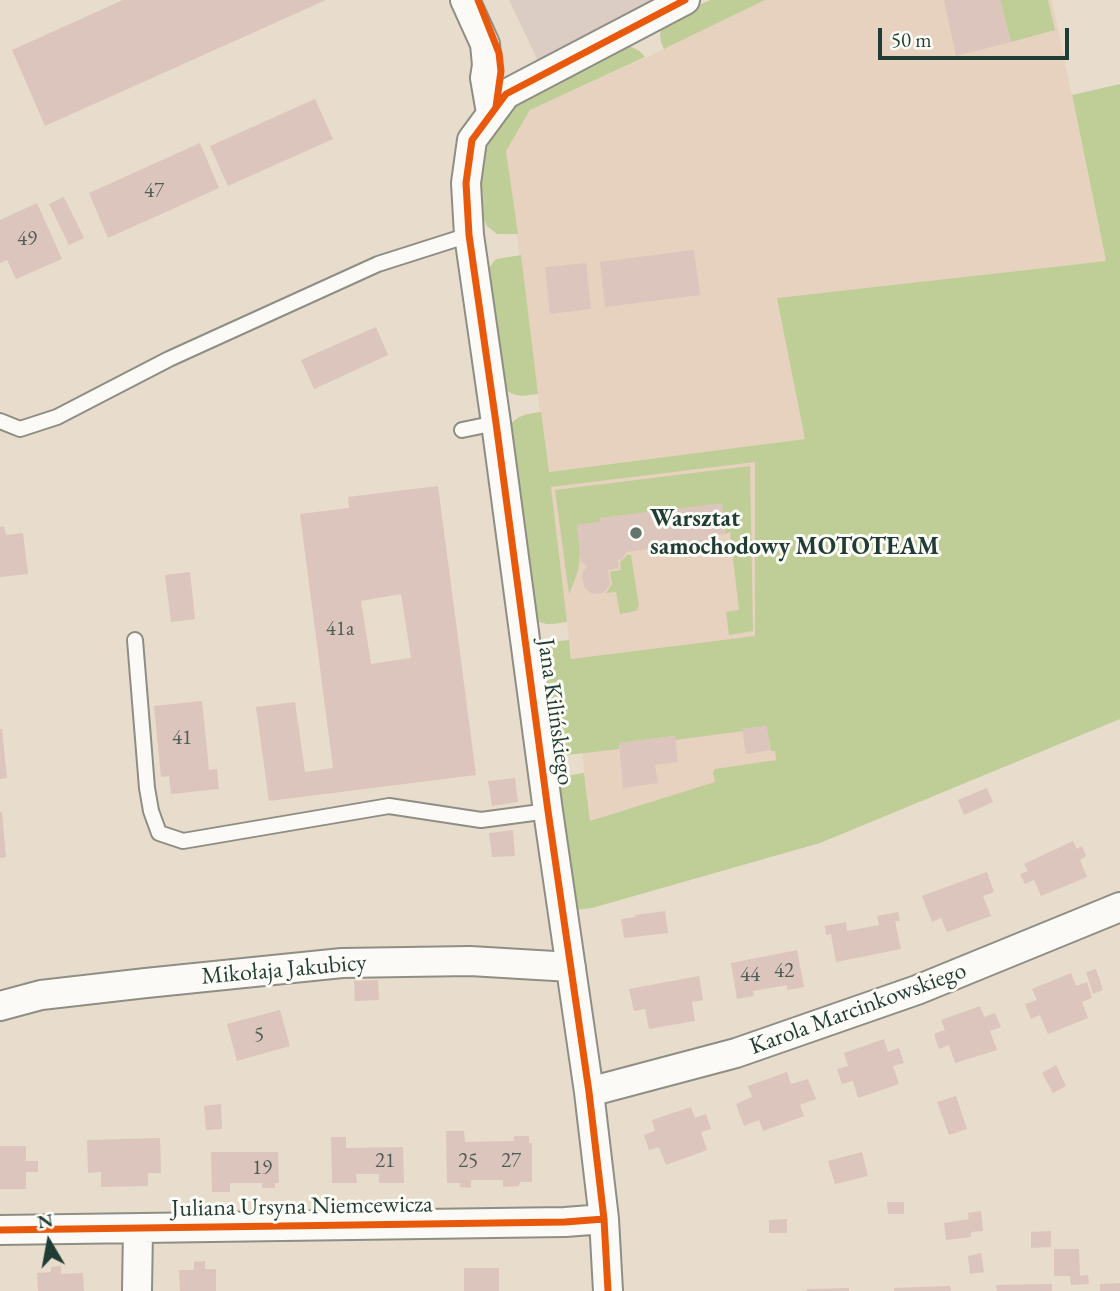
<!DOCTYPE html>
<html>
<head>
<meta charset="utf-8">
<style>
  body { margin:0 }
  #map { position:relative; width:1120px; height:1291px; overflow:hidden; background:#e8dccc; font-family:"EB Garamond",serif }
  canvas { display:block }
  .north { position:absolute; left:14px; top:1207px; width:70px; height:70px; -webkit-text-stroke:5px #fdfcf7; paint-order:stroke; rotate:350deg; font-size:19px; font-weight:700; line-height:28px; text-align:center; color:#1f3d34 }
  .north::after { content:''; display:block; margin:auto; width:24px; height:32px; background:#1f3d34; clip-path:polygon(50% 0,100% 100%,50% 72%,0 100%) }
  .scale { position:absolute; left:878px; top:28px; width:191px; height:32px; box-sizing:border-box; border:4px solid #1f3d34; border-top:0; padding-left:9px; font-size:21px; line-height:24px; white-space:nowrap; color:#1f3d34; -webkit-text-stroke:5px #fdfcf7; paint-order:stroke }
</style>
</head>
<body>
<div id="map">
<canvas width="1120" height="1291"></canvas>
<div class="north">N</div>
<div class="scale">50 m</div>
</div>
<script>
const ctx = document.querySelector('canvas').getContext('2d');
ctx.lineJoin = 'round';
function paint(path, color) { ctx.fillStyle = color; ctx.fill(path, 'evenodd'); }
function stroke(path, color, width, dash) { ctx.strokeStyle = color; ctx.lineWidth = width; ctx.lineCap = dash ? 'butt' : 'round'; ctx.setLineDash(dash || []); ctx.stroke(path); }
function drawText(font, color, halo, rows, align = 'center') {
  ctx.font = font + ' "EB Garamond",serif'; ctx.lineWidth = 6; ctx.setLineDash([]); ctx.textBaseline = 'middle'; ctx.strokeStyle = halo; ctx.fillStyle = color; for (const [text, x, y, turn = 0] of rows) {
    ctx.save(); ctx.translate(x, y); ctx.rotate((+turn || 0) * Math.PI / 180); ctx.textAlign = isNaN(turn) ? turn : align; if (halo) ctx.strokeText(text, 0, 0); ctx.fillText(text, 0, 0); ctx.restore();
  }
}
paint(new Path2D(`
  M765,0H1052L1106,261L778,298L806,439L548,472L506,151L530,110L654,54Z
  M755,461V636L870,730L591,828L551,487Z`), '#e7d1bf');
paint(new Path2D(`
  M509,0H673L539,63Z`), '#dbcdc3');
paint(new Path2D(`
  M710,0H765L664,49C659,39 659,32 664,22Z
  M1000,0H1048L1055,30L1011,42Z
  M621,46C631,46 640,49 645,57L530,110L506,151L518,234H497L487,226L484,220L481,177L485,152L495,130L521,100Z
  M1120,84V719L820,843L592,908L575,910L558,786C563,775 572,775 584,773L590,821L715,782L713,772L715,769L776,760L775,751H771L766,726L743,729V731L675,740L674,736L619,743V749L567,755L557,753L552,748L540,654C544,640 557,642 569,640L571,659L755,636V462L551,487L567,622C556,623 542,628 535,617L509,428C515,415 527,414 541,412L549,472L805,439L777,298L1106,261L1072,95Z
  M521,255L538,394C522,396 516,398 503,388L487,277L488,269L496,259Z
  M750,466L753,631L729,635L726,612L739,610L730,532L725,534L722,504L600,518V522L577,525C581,557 583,563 569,594L555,490Z
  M627,555H631L639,606L636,611L620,614L616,592L606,593L612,584L610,572L621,570L620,562Z`), '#bfce97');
paint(new Path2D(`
  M123,0H326L45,126L12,50Z
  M944,0H1000L1011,42L956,56Z
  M315,99L333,139L228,186L210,146Z
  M200,143L219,188L108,238L89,193Z
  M64,197L84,238L69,245L49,204Z
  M37,203L62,259L16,279L7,260L0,263V220Z
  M694,250L700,295L605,307L600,262Z
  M586,263L591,309L550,314L545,267Z
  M376,327L388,355L314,389L301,360Z
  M438,486L476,775L269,801L256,707L295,702L305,772L333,768L300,514L349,508L348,497ZM401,594L411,658L371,664L361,601Z
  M722,503L725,534L709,536L710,542L626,552L622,559L618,560L619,568L608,570L610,585L603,593L592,594L584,587L582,574L587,566L581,562L577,525L600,522V518Z
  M4,526L6,535L23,533L28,574L0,577V527Z
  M190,572L195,619L171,622L165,575Z
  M202,701L209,770L217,769L219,789L171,794L169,776L161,777L154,706Z
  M767,726L770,750L746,754L742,729Z
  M0,729H2L7,778L0,779Z
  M675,736L678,762L655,765L658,783L623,788L619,743Z
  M515,778L518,802L492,806L488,781Z
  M987,788L993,802L964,815L958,800Z
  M0,812H2L6,857L0,858Z
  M513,830L515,856L492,857L489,833Z
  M1073,841L1077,849L1082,846L1086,856L1080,860L1087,877L1041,896L1034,880L1025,884L1020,874L1028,871L1024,864Z
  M987,872L994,892L983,896L991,916L947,932L941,918L932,922L922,896Z
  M665,911L668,933L624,938L621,919L635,917V915Z
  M898,912L900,921H895L901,949L836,962L831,934L826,935L825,926L846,922L847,931L879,925L877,916Z
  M797,950L804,987L787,990V985L753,991L754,996L737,999L731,963Z
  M1096,969L1103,990L1093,994L1086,972Z
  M1071,973L1076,986L1087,982L1092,998L1082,1002L1088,1018L1048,1034L1040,1015L1031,1019L1025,1004L1037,1000L1032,989Z
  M699,976L703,1000L692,1002L695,1021L649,1029L645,1009L634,1011L629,989Z
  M378,980L379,1000L355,1001L354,981Z
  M980,1006L984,1017L995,1013L1001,1027L990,1031L997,1050L955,1063L949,1045L939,1049L934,1034L945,1030L941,1020Z
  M280,1010L290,1046L237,1061L227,1024Z
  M884,1039L888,1052L899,1048L904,1063L893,1066L899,1084L858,1098L853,1081L842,1084L837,1069L848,1066L844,1053Z
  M1056,1065L1066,1086L1053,1093L1042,1073Z
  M787,1072L791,1084L808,1079L816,1099L800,1105L804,1116L763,1131L759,1120L744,1126L736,1104L752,1097L748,1086Z
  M956,1096L967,1129L949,1135L937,1102Z
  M221,1104L222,1129L206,1130L204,1106Z
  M691,1107L695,1118L706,1114L711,1129L701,1132L707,1150L666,1165L659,1147L649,1150L644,1135L655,1131L652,1120Z
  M446,1131H464L465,1142L514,1141V1136H529V1143H532V1182H520L519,1186L503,1187V1180H471V1188L460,1187V1183H447Z
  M331,1137H346V1148L403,1147L404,1183H379V1174H356L357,1183H332Z
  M160,1138L161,1173H148V1186L101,1187V1172L88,1173L87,1140Z
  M0,1146H26V1161H38V1172H26V1189H0Z
  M211,1152H278L279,1183H275V1188H262V1183H230V1192H212Z
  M862,1152L868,1176L835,1184L828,1161Z
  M887,1202H904V1214H888Z
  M981,1211L983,1231L971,1232V1237L946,1240L944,1223L969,1219L968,1213Z
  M787,1219V1233H769V1220Z
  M1051,1231V1247L1031,1248V1232Z
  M1054,1249H1079L1080,1276L1088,1275L1089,1284L1071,1285L1070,1276H1054Z
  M981,1253L984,1272L970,1274L968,1256Z
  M205,1261V1269H216V1291H180L179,1270H194V1262Z
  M61,1266V1274L83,1273L84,1291H38L37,1273L51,1272V1267Z
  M464,1268H499V1291H464Z
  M1120,1283V1291H1100V1284Z
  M1052,1284V1291H997L996,1285Z
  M950,1286L951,1291H894V1288Z
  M849,1288V1291H807L806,1289Z`), '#dcc5bc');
const service = new Path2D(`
  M0,421L20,429L57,417L169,359L378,264L469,235
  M462,430L496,423
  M135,640L147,788L151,811L159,833L183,841L389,806L481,820L548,811`);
const minor = new Path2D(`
  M465,0L485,44L487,65L485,78L491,113
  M0,1006L41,995L146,983L342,963L470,961L571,967
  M589,1092L736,1053L917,990L1120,907
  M0,1230L565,1222L604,1219
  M137,1291L138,1229
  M608,1291L604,1219L589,1092L548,811L496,423L469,235L466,183L472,140L506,94L685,0`);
stroke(service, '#8f8e84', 18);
stroke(minor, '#8f8e84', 32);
stroke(service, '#fcfaf7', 14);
stroke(minor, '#fcfaf7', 28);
stroke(new Path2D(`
  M478,0L499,53L501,71L496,107
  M0,1230L565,1222L604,1219
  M608,1291L604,1219L589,1092L548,811L496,423L469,235L466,183L472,140L506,94L685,0`), '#e8590c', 7);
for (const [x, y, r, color] of [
  [636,533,7,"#657569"]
]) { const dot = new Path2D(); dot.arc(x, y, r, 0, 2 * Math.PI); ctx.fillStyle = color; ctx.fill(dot); stroke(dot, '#fdfcf7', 2.5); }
drawText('21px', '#4e5f56', null, [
  ["47",154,191],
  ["49",27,239],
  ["41a",340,629],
  ["41",182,738],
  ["42",784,971],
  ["44",750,975],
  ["5",259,1035],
  ["21",385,1161],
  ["25",468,1161],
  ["27",511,1161],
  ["19",262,1168]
]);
drawText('bold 24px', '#1f3d34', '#fdfcf7', [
  ["Warsztat",650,519],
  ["samochodowy MOTOTEAM",650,547]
], 'left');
drawText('24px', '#1f3d34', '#fdfcf7', [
  ["Jana Kilińskiego",555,712,82],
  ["Mikołaja Jakubicy",284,970,-5],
  ["Karola Marcinkowskiego",858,1009,-20],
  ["Juliana Ursyna Niemcewicza",302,1207,-1]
]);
</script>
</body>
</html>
